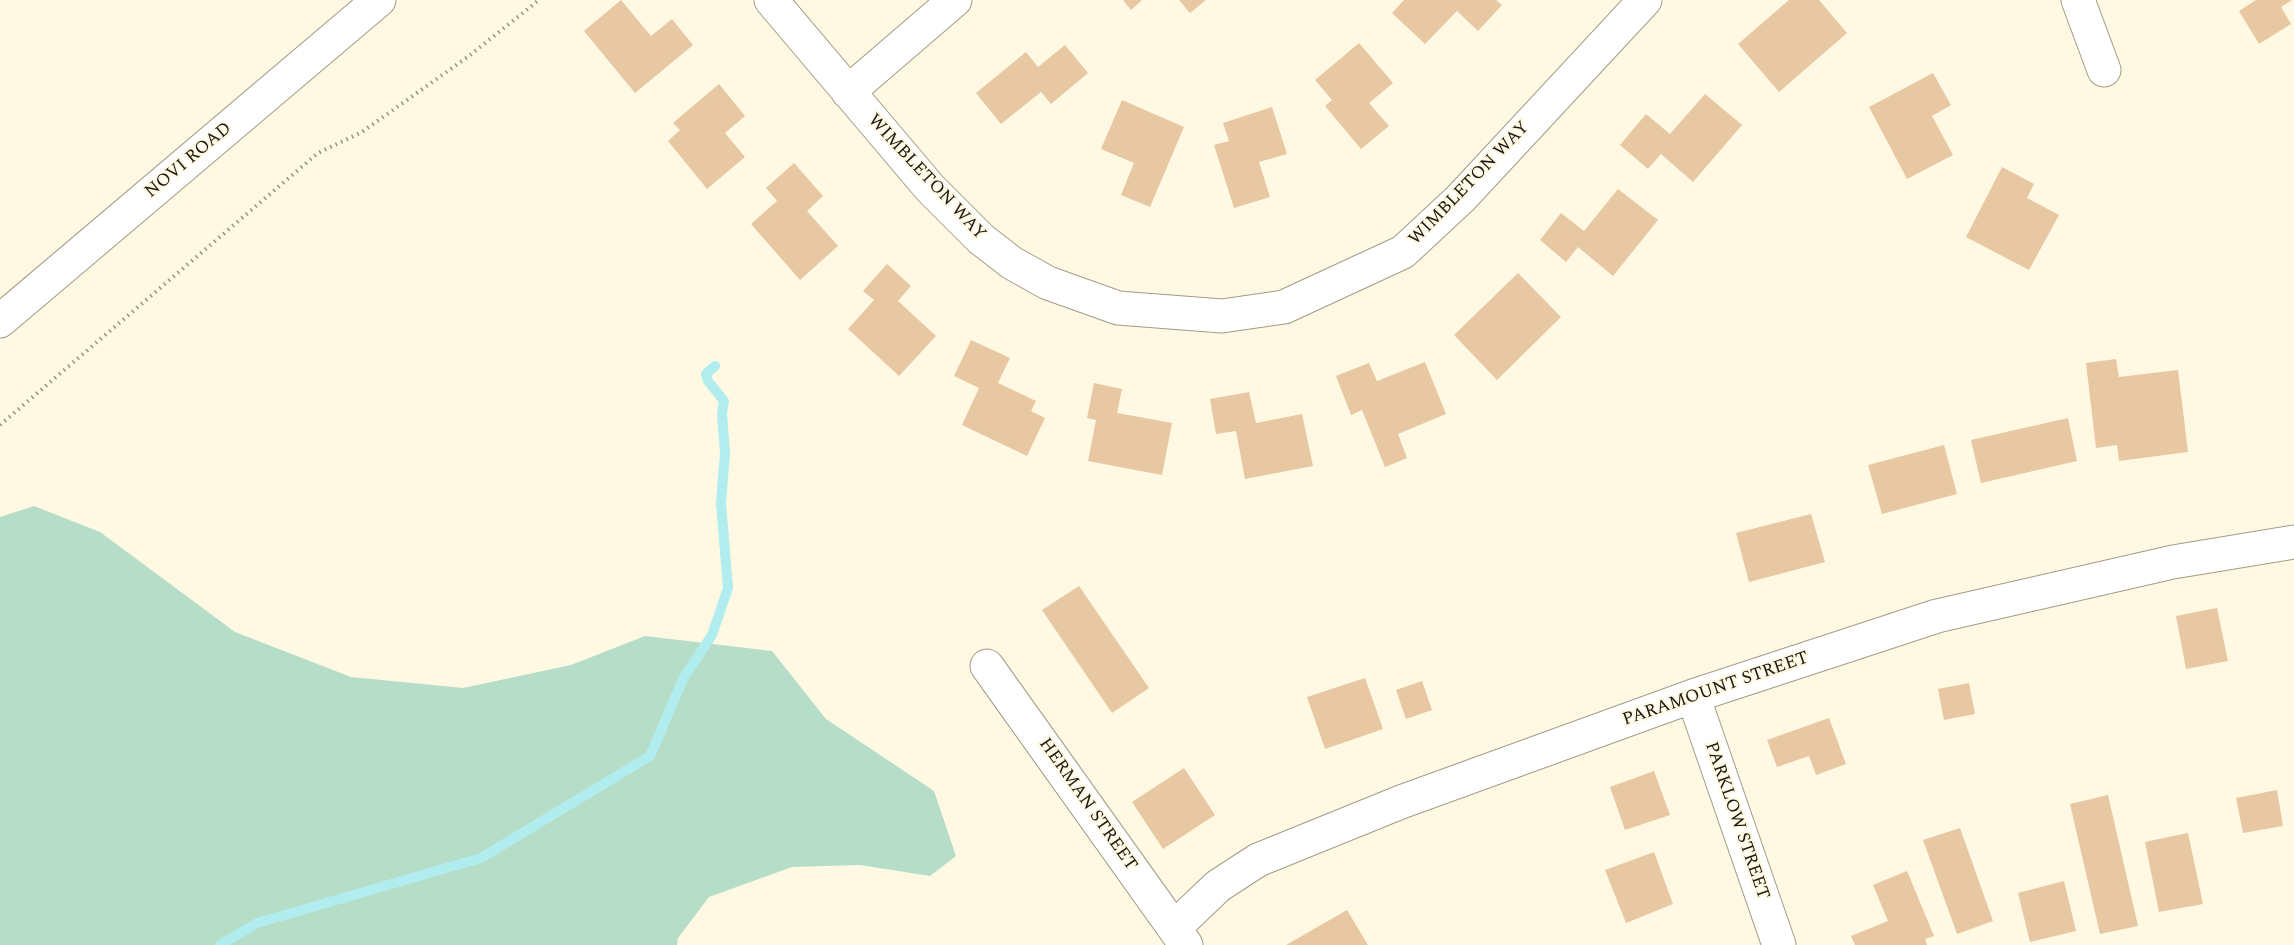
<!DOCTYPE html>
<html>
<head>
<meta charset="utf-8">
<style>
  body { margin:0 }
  canvas { display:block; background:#fff8e3 }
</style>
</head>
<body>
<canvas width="2294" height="945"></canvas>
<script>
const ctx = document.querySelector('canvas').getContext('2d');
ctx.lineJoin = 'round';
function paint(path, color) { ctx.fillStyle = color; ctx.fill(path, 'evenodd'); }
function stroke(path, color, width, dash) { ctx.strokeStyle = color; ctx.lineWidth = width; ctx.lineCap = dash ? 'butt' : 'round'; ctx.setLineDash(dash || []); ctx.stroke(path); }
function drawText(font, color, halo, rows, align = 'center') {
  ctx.font = font + ' Spectral,serif'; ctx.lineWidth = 4.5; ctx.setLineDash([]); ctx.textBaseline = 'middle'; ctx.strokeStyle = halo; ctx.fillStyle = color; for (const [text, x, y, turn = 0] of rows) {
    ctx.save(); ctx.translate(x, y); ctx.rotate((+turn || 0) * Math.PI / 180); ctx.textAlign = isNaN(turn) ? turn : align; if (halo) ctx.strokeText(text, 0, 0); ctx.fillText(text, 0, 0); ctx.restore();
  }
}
paint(new Path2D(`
  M34,506L100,532L235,632L351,677L463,688L571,665L645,636L772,651L826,719L934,791L956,856L930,876L860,865L792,867L709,897L678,938L677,945H0V517Z`), '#b6ddc8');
stroke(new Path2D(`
  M220,945L257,923L481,858L650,756L683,679L712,635L728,588L721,503L725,453L722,413L724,401L708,381L706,374L715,366`), '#b1edee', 10);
paint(new Path2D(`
  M621,0L651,36L672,19L693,45L635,93L584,31Z
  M1123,0H1142L1131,10Z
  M1179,0H1206L1190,13Z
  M1404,0H1496L1502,5L1478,31L1457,11L1425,44L1392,13Z
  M1789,0H1819L1847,33L1779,92L1738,44Z
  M2256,0H2292L2281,7L2291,24L2259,44L2239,11Z
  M1359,43L1393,83L1369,103L1389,126L1361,149L1325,106L1332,100L1315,80Z
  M1065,45L1088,73L1051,104L1041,92L1001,124L976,93L1026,52L1038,67Z
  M1933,73L1951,105L1932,116L1953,155L1907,179L1869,107Z
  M719,84L745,116L725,133L745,157L707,189L668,141L680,130L673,123Z
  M1705,94L1742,125L1693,182L1661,154L1648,169L1620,145L1646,114L1670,134Z
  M1122,100L1184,127L1150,207L1121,195L1134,163L1101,149Z
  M1272,107L1287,154L1259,162L1270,197L1234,208L1214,145L1229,141L1223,123Z
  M794,163L823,196L807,211L838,246L800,280L751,224L777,201L766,188Z
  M2002,167L2034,184L2027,198L2059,215L2029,270L1966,237Z
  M1618,189L1658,220L1613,276L1578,247L1566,262L1540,240L1561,213L1584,231Z
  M887,264L911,286L898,301L936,336L899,376L848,329L874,300L863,291Z
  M1518,273L1561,317L1497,380L1454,335Z
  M971,340L1010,358L998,383L1036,401L1031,411L1045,418L1027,456L962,425L979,388L954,376Z
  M2116,359L2119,377L2178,370L2188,452L2119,461L2117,445L2096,448L2086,363Z
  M1425,362L1446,414L1398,434L1407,458L1385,467L1362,410L1351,415L1336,376L1369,363L1377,381Z
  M1094,383L1122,389L1117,413L1172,423L1162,475L1088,461L1096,420L1087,418Z
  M1249,392L1256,423L1302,414L1313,466L1245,479L1236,431L1216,434L1210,399Z
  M2068,418L2077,461L1981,483L1971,440Z
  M1944,445L1957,494L1882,514L1868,465Z
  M1811,514L1825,562L1749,582L1736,533Z
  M1079,586L1149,688L1112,713L1042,610Z
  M2217,608L2228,661L2186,669L2176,616Z
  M1365,678L1383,729L1325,749L1307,697Z
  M1422,681L1432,710L1406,719L1396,690Z
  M1969,683L1975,714L1944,720L1938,689Z
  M1829,718L1846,764L1816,775L1809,756L1777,767L1767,740Z
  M1184,768L1215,815L1163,849L1132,802Z
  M1654,771L1670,815L1625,830L1610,787Z
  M2277,790L2283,826L2243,833L2236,798Z
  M2108,795L2138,926L2100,934L2070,804Z
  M1960,828L1993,921L1957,934L1923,840Z
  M2188,833L2203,904L2159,912L2145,842Z
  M1654,852L1673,904L1626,923L1605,870Z
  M1907,871L1934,936L1925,939L1927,945H1855L1851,936L1888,921L1873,885Z
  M2064,881L2076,931L2030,942L2018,893Z
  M1347,910L1368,945H1286Z`), '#e8c7a3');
const minor = new Path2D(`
  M771,0L930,188L981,239L1012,263L1048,283L1118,308L1222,316L1284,307L1403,252L1461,198L1645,0
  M2078,0L2104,70
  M848,92L955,0
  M987,666L1186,945
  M1693,696L1779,945
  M1174,928L1218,886L1258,860L1401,802L1693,696L1937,616L2173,562L2294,542`);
const secondary = new Path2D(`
  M0,321L379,0`);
stroke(minor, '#a29c88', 35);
stroke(secondary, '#a29c88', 35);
stroke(new Path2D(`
  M0,425L318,153L362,132L469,56L539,0`), '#979283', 4, [1.5, 4.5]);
stroke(minor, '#fff', 33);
stroke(secondary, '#fff', 33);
drawText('18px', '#1b1912', '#fff8e3', [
  ["NOVI ROAD",189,161,-40],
  ["WIMBLETON WAY",926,178,47],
  ["WIMBLETON WAY",1470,184,-46],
  ["PARAMOUNT STREET",1716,690,-19],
  ["HERMAN STREET",1087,805,55],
  ["PARKLOW STREET",1736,821,71]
]);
</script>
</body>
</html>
